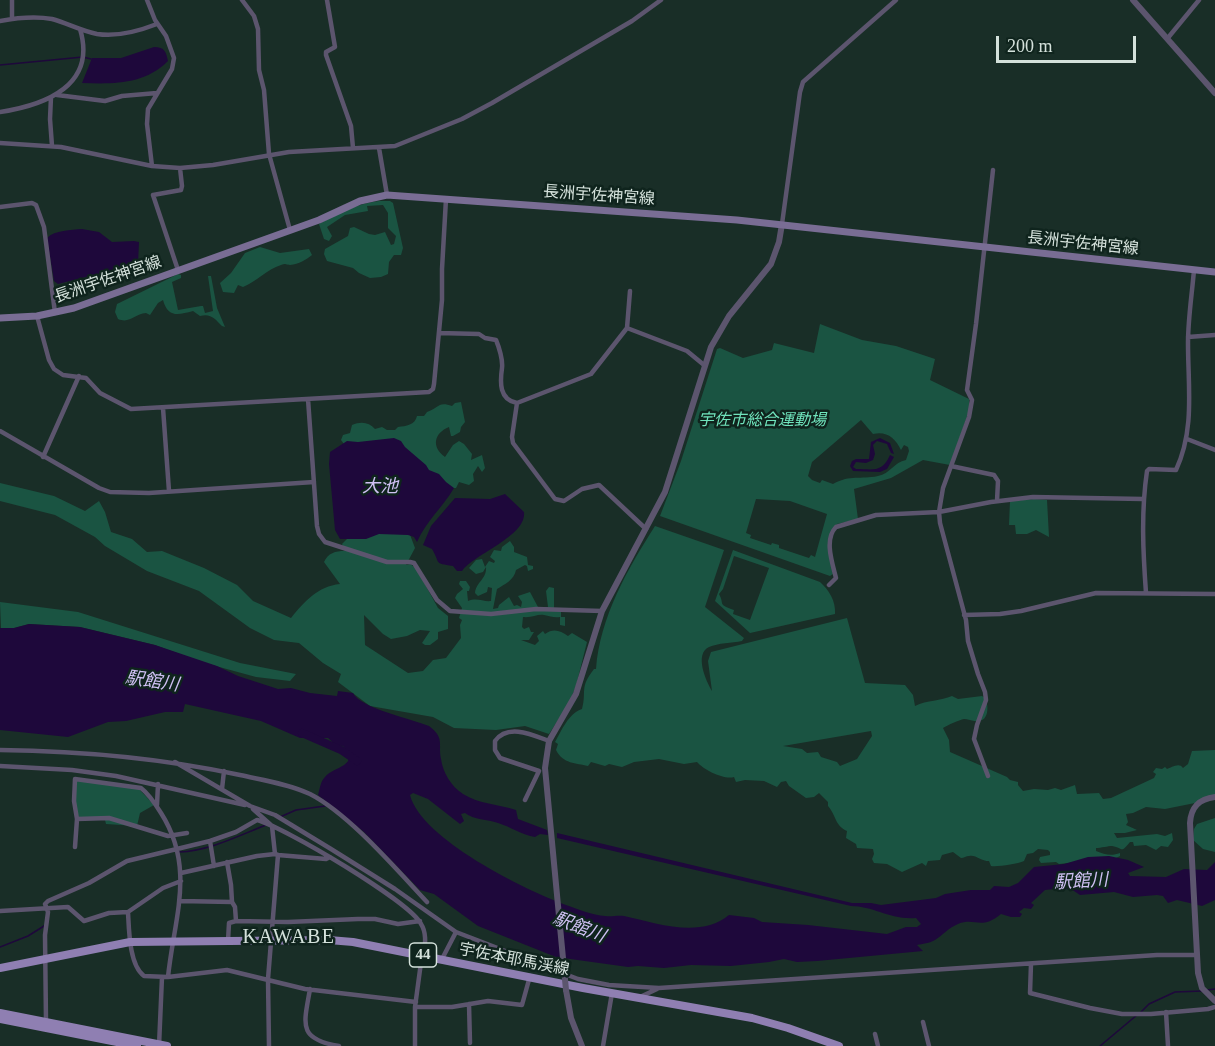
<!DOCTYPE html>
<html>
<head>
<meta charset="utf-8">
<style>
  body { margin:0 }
  #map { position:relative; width:1215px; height:1046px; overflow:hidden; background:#192e27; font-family:"Times New Roman",serif }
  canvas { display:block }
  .scale { position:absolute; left:996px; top:36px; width:140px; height:27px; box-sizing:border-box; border:3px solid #d4e1db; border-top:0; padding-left:8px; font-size:18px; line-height:21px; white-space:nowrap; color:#d4e1db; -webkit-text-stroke:4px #0f241d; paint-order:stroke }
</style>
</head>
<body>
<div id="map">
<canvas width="1215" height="1046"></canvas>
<div class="scale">200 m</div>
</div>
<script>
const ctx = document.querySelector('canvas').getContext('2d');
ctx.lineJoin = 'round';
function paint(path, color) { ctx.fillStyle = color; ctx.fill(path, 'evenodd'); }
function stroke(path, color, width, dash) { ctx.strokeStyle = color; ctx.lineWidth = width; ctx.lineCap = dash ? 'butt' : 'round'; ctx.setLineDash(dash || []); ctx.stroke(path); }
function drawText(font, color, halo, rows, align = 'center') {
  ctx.font = font + ' "Times New Roman","Noto Sans JP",serif'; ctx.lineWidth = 5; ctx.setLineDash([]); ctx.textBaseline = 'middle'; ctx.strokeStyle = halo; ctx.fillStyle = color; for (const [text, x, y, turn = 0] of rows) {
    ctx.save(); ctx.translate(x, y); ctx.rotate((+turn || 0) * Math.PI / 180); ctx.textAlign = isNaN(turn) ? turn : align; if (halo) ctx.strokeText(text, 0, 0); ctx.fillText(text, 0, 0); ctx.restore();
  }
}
paint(new Path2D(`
  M379,201H390L393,203L403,248L401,255H394L389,262L388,274L381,277L370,278L359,273L353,268L327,261L324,254L325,249L348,236L350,228L354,227L369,234L375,235L385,232L391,245L394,244L396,236L388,228V213L383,205L367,206L368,211L345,215L327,227L332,236L329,241L324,239L319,224C337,214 359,203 379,201Z
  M260,247L280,253L309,249L312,255C306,260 299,264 290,265C285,265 287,263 281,265C267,269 256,282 243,287L238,285L234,293L223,292L220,283L231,273L245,253Z
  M178,274L181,275V278L172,282L178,310L201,306H203L205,313L213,311L208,276H211L217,308L225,327L222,326C215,319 211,313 200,316L193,311C178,315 168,318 163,300L158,303L150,315L146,313C134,314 130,324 118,319L115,312L117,304Z
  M820,324L862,340L896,346L935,359L930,380L969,399V411L950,465L923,460L891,478L854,489L858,519L837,524L831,532L833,574L830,576L660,516L681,461L717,349L720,348L743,358L772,350L774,343L814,353ZM861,420L873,434C887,431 895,438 901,450L904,445L908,447L909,451L906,460C894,462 890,474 878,476C860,480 851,474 833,484L822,480L820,483L812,480L808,476L812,462ZM756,499L790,501L827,514L815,557L811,555L809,558L779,548V545L772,543L771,545L750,538L751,535L746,533Z
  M461,402L465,422L461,427L460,432L453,436H451L449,427C434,433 431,447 445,457L453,445L459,441L464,444L472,454L471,460L482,455L485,468L482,472L478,466L473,474L474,481L469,485L459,482L456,488H447L344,444L341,440L343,435L350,433L352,425C361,421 369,422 375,429L382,427L387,430H395L398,427C406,426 415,425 417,416H424L427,412C439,408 438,401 452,406L455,403Z
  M0,483L54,496L85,511L99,501L105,512L111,532L132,539L147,552L162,551L204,568L237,585L253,601L291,618C304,602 318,586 340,584L324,562C328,553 335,551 345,551L342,544L350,536L358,534L409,532L415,548L406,565L410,564L416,568L438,608L448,616V629L438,632V639L430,645H425L422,643L430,631L420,630L407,636L391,639L383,634L364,615L365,645L408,673L423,671L433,660L446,658L461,638L460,625L462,620L459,618L462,608L455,598L457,594L463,589L459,584L460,581H466L470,587L469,591H467L468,601C477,597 483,602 491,601L492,588L488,587L487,592L478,596L475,593C476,582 487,579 486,567L483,572L476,574L469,568L476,560L482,559L485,567L489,561L494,563L495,561L490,557L494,550L501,551L502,547L510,541L514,547V552L527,557L528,565L533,566V569L528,571L527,566L525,565L516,570C514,580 505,584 497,589L493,609L498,608L499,605L509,597L514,606L517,605L521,607L522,602L518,596L530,592L538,607H548L546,591L549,587L554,588V608L561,609V617H565V626L560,625V617C554,618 550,616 544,615C537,614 532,618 523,617L522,627L524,629L529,627L531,632H534L529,640H521L535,645L539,641L537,636L543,631L545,634C553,628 560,630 568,636L572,633L587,642L576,686L569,703L549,734L525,726L496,730L454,728L433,717L370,706L338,682L341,674L323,663L299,643L274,640L250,628L199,591L147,571L105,546L95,537L55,515L0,501Z
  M1034,499L1047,500L1049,537L1036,530L1027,534H1016L1015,525H1009L1010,501Z
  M655,526L724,550L705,607L744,638L742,641C732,643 718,643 709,647C694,654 706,681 712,691L708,661L711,652L847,618L865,683L905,685L913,695L915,706C927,700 941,701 952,696L958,699L982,696L985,698C989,705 989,721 978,721C974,722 968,719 964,719C959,720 948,725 943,728L949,740L950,752L1007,777L1010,780L1018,782V785L1023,791L1034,789L1048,790L1055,788L1061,790L1075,785L1077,794L1099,793L1103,799L1111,798L1154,778L1156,774L1153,772L1156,768L1162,769L1165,767L1167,769C1171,768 1179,762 1183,768L1188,764L1192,751L1215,750V799L1165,809L1146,807L1133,813L1126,814L1128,822L1126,825L1137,830L1125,833H1114L1117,838L1157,834L1165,836L1172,833L1173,840L1168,847L1161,846L1156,850L1146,845L1134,846L1133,842H1130C1120,854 1124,848 1112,846C1108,846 1101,848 1096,848V851C1105,855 1112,856 1120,853V856L1116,858L1059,864L1056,862L1041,863L1039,860L1040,857L1050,855V852L1048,850L1038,849L1033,853L1027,854L1024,861C1017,864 998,867 991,866L989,861C981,861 975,854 969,856C966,856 964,858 961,858L953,852L942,855L940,860L928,861L926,866L922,863L902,872L887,864L874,863L872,859L874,854L873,849L857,848L856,844L846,838L847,831C835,826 836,815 828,806V802L819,793L814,797L806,798L789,786L786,781L781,782L777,787L764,781L745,780L736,782L734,777C724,780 704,770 697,762L684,764L659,759L634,762L622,767L609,764L605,766L591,762L588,766C576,763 563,764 556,750L558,744L555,742C562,730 568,714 582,709C587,691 579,688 594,669H596C600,617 627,570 655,526ZM871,731L872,736L857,759L840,766L837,762L821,757L818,752L807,753L802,749L783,746Z
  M733,550L820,582C829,590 836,601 835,614L750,633L715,601ZM734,556L769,568L750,620L733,614L734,610C717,604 725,605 719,594L723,589Z
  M0,602L78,612L240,663L296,674L290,681L256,677L201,662L155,645L80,627L29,624L14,628H1Z
  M76,780L139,789L154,805L140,813L137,826L106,824L105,820L79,818L76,809Z
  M1215,818V852L1203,849L1193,840L1194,829L1197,824Z`), '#1a5442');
paint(new Path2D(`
  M154,47C165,47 166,52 168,61C144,85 113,84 82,83L92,58H121Z
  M82,229L99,232L112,242L134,241L139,242L138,264L58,284L54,281L47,238C55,230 71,230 82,229Z
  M394,438L401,441L405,447L426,465L429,470L439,474L446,482L454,488C443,507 426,521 417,542L414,537L408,535L379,534L366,539H340L335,530L329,464L330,452L347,441L358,442Z
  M880,438L890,443L894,454L891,453L887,444L877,441L873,445L875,454L873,460L866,463L856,462L853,467L856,469C874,469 882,473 890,455L894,457L887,469L880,472L853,471L850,466L852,461L856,459H869L871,442Z
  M505,494L524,512C527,536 474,554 462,571H457L453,566C433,563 441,564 432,549L423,545L431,526L455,498L490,499Z
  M29,624L80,627L155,645L217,666L238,676L278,689L291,688L310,693L337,696L338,691L353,693C360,708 412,719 429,726C445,738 438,744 441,759C443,773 451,786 463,794C479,804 498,804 516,810L518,819L547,830L548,835L540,834L535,837C522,835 511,827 498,823C487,819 474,820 465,813L461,814L464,821L460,824L428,799L413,793L410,795C421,839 525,890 566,905C577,909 593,915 605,916C612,917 617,915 624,916C656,923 700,939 729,915L754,918L762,922L808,925L887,934L906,927H917L921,924L916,918C889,920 874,906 851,906L557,838V833L852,903H871L881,905L936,898L945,894L971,890H990L994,886L1009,887L1018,883L1034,867L1064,864L1088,857L1109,856L1128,860L1144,867L1128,873L1130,876L1166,877L1184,869L1207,870L1215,862V900L1202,906L1177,900L1168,903L1163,896L1157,895L1133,897L1114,892L1080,895L1074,891L1064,888L1045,890L1031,903L1034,905L1031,909L1024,908L1019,912L1022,914L1020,917H1011L1001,914C980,931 976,917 958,924C948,928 943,935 935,940C930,943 922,944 917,945L923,951L817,961L797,962L784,959L769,962L731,966L691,965L664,968L638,966L628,967L556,957L478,926L434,894L420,890L364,832L318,795C320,789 320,782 325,777C334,766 361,766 343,746L336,745L328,738H300L261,721L185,704L183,712H165L126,721L108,722L68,737L0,730V628H14Z`), '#1e083b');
stroke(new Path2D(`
  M0,65L83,57L91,59
  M280,817L296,810L325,806
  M179,852C209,851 238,836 266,825
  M0,947L28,936L44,926
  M1207,990L1215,989
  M1141,1012L1149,1004L1175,992L1202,991
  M1100,1046L1137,1015`), '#1e083b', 1.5);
stroke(new Path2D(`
  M302,733L341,750L357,761`), '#1e083b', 8);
stroke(new Path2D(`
  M147,0L155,20L166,36L174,58L172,69L148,109L147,124L152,166
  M242,0L254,16L258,29L259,70L264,90L269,154L290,230
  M327,0L335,47L326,52V55L351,126L353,148
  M12,19V0
  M0,21C16,18 35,16 52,19C67,23 81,31 97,34C116,37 139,31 157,24
  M1167,39L1199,0
  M57,95L105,101L122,96L157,93
  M51,97L50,119L52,146
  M0,112C46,105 97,85 80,29
  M0,143L61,147L152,166L180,168L213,165L289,152L395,146L462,119L492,103L632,21L661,0
  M379,148L387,195
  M0,207L32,203L36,205L44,227L55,313
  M782,224L800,92L803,82L896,0
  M178,270L153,195L181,190L182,186L180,168
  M37,316L49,360L54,369L63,375L86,378L100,393L131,409L429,392L433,389L434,384L442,300V269L446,199
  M627,328L687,351L704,365
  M439,333L479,334L485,338L496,340C499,347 503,360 502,368C500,382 499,400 517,403L591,374L627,328L630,291
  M1188,337L1215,335
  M308,399L317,526L319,534L325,542L387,562H410L414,563L437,600L450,611L491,614L536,609L602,611
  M517,403L512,437L513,443L555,499L564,501L582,489L599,485L646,529
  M163,408L169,491
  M0,431L99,488L110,492L149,493L314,482
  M1187,439L1215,450
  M43,457L79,376
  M951,466L994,475L998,481L997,501
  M829,585L836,578C832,562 824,539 836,527L876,515L939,512L991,502L1033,497L1143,499
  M1146,593C1143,552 1141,512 1147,471L1149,469L1176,470C1195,429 1188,387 1188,343C1188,319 1192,294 1194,270
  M964,615L1000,614L1021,611L1096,593L1215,594
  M0,750C80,751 161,758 240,775C262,780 289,784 310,794C349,814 396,869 427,902
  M175,762L250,806L275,815L331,849L395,889L456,932L578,979L609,985L659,988L1157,955H1196
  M0,766L72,770L116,776L245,805
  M988,776L974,739L977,725L986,700L985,692L978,674L968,641L966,620L940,523L939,512L943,488L969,417L972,400L967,390L976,324L993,170
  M222,789L224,771
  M525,800L539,771L500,758L495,750V741C508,723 533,735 549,741
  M157,805L158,784
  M253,809L272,826L275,854L278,855L268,979L269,1046
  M77,819L109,818L168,836L187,833
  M210,841L214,866
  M75,847L77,819L74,801L75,779L141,788C149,794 156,805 161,813C196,868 174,918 168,977
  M278,855L326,859L330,857
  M227,862L231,885L232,902
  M181,873L257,856L275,854
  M181,881L163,888L128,912C129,929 129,965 144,976L168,977L227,970L305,989L416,1002
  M180,901L232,902L235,907L236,921
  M0,911L68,907L84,921L109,913L128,912
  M228,941L229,923L236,921L288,922L358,919H375L398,924L420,921
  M442,959L456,932
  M1031,964L1030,993L1090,1008L1122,1014H1151L1208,1009L1215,1007
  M310,989C304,1024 297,1039 339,1046
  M640,997L657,989
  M469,1004L470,1043
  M415,1007H452L488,1001L522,1005L530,976
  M1166,1012L1168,1046
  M46,1022L45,935L48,912L45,904L48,901L89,883L127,861L210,841L236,832L257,820C284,827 409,901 421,924C427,933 425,945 424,956
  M923,1022L929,1046
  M875,1034L878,1046
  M159,1046L162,977
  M415,1046V1007L422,955
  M603,1046L612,993`), '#5c556e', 4.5);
stroke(new Path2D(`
  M1133,0L1215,93
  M549,741L576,694L602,611L665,492L711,347L729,316L771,264L779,242L782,224
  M1215,797C1199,799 1191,807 1190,823L1198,973L1202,988L1215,1001
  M566,990L571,1018L582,1046`), '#5c556e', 6);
stroke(new Path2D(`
  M0,318L37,316L74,308L319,220L360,201L387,195L737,220L1215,272`), '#796d94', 7);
stroke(new Path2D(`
  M0,968L130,942L329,940L353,942L583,988L752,1018L788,1028L839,1046
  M0,1013L167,1046
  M0,1019L137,1046`), '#8f7fb2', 8);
stroke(new Path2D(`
  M549,741L545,768L566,990`), '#5c556e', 6);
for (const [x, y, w] of [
  [423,955,27]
]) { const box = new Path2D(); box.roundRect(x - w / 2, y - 12, w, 24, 4.5); ctx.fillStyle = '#0f241d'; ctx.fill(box); stroke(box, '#d4e1db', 1.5); }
drawText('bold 15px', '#d4e1db', null, [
  ["44",423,955]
]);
drawText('16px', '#d4e1db', '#0f241d', [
  ["長洲宇佐神宮線",599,196,4],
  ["長洲宇佐神宮線",1083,244,6],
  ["長洲宇佐神宮線",108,280,-19],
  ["宇佐本耶馬渓線",514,960,11]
]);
drawText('italic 16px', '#70e4bd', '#0f241d', [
  ["宇佐市総合運動場",762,421]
]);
drawText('italic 18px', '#cfc0f3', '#0f241d', [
  ["大池",380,487],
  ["駅館川",152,682,8],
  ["駅館川",1081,882,-3],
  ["駅館川",579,928,21]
]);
ctx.letterSpacing = '1.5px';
drawText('20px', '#d4e1db', '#0f241d', [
  ["KAWABE",289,938]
]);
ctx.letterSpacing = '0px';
</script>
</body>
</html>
